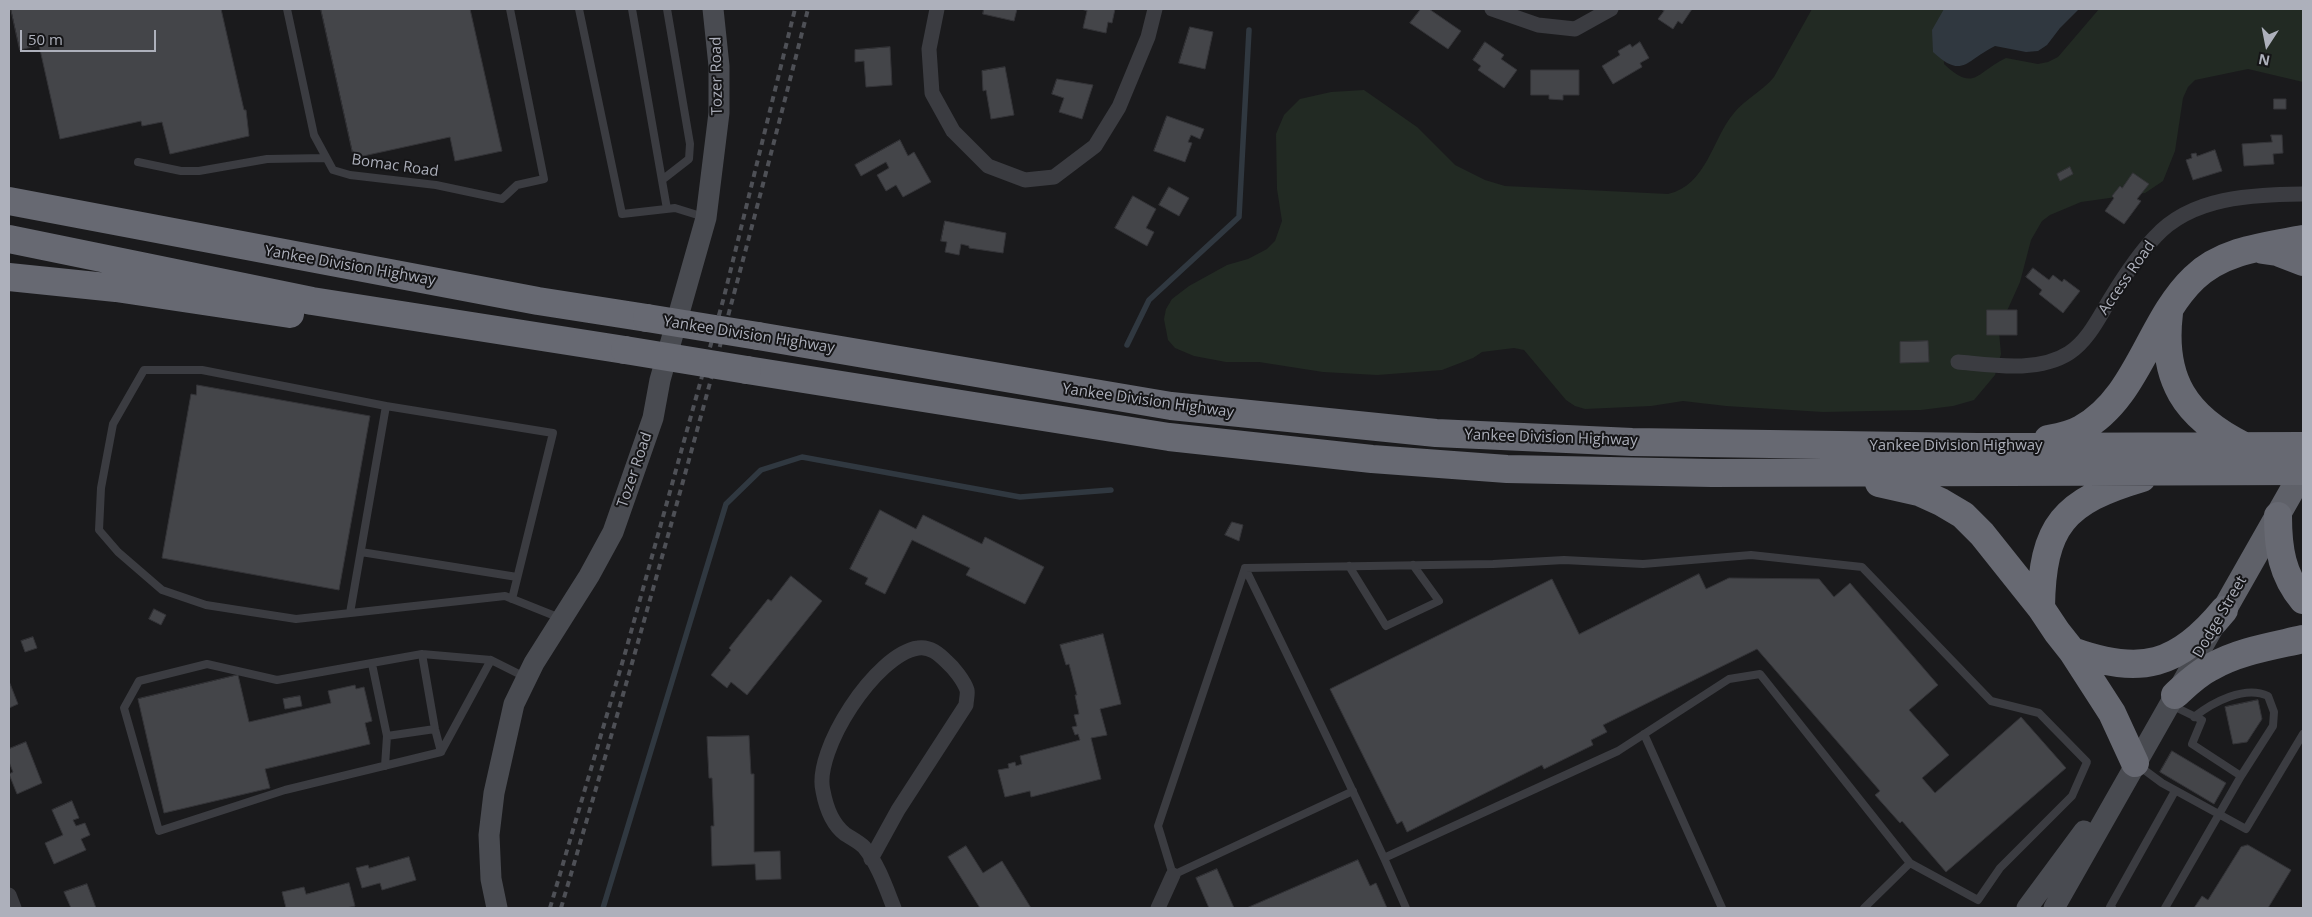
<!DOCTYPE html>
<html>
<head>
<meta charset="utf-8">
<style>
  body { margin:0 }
  #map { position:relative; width:2312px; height:917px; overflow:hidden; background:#1a1a1c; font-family:"Open Sans",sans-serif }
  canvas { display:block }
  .frame { position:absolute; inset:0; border:10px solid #adb0bb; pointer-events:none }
  .north { position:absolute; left:2242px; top:20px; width:50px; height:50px; -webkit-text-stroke:4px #151517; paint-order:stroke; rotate:191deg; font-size:14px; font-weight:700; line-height:20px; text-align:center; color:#adb0bb }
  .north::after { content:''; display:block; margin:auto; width:18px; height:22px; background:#adb0bb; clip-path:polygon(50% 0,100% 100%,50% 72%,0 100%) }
  .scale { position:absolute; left:20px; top:30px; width:136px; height:22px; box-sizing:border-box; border:2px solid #adb0bb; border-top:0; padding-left:6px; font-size:15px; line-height:18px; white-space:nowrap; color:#adb0bb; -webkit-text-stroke:4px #151517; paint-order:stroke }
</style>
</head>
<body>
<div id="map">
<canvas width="2312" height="917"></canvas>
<div class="frame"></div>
<div class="north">N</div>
<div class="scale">50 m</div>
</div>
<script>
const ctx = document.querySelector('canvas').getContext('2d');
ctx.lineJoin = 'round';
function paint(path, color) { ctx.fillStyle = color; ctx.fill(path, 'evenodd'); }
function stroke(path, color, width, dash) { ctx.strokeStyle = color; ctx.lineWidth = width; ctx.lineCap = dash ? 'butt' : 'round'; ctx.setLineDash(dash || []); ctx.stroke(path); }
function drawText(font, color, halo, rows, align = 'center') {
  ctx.font = font + ' "Open Sans",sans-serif'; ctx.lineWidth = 4; ctx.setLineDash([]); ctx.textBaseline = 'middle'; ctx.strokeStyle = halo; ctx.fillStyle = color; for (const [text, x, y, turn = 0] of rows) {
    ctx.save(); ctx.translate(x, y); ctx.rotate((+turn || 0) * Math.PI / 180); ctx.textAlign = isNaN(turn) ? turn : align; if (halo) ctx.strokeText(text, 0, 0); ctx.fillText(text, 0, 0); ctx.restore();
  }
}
paint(new Path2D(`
  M1812,9H1960L1943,42L1944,64C1975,93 1976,72 2006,58L2038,64L2048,62L2058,57L2099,9H2303V82L2248,69L2195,80L2188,87L2183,98L2175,151L2163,181L2145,193L2081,202L2050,215L2042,221L2031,240L2020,282L2002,322L1999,332L2001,354L1995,375L1974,400L1953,406L1921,410L1823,412L1726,406L1683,401L1651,406L1585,409L1575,406L1566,400L1524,350L1514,348L1482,352L1473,358L1442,370L1377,375L1323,372L1259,362H1226L1194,356L1175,348L1168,340L1164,319L1166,309L1172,299L1189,286L1227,265L1248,259L1267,249L1275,241L1282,221L1277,189L1276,134L1284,115L1300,99L1331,92L1364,90L1417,127L1455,165L1485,180L1505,186L1668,194C1707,185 1712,139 1734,113C1745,99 1763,91 1774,77Z`), '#222a23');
paint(new Path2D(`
  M1944,9H2079L2060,28L2047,45L2038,51L2026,52L1995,46C1966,60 1963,80 1933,52L1932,30Z`), '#303840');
stroke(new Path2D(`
  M1127,345L1149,300L1239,217L1249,30
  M603,908L726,504L761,470L802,457L1020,497L1111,490`), '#303840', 5.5);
const building = new Path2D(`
  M11,9H221L244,110H246L249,136L170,154L162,122L142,126L141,121L60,139L39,45L20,50Z
  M321,9H470L502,151L455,161L450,137L354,158Z
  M984,9H1017L1014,21L983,14Z
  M1081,9H1115L1112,23L1108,22L1106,33L1083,28L1087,11Z
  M1421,9H1429L1461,31L1448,49L1410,23Z
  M1661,9H1692L1682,24L1678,21L1673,29L1658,19L1664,11Z
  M1190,27L1213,32L1205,69L1179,63Z
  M1485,42L1504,55L1501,59L1517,70L1504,88L1478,70L1481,66L1473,60Z
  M1640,42L1649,58L1640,63L1642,67L1613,84L1602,66L1620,55L1618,51L1630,44L1632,47Z
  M890,47L892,85L866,87L864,61L855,62V50Z
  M1005,67L1014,115L991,119L986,90L983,91L982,71Z
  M1531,70H1579V95H1563V100L1549,99V95H1531Z
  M1057,79L1093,85L1082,119L1059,112L1064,98L1052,94Z
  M2274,99H2286V109H2274Z
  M1167,116L1204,129L1200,139L1191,135L1188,142L1192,143L1185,162L1154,151Z
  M2271,135H2282L2283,153L2273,154L2274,164L2244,166L2242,144L2272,142Z
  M900,140L908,156L914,152L931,182L903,197L896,185L886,191L877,175L889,168L886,162L861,176L855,165Z
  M2215,150L2222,171L2193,180L2186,160L2192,158L2191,154L2196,153L2197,156Z
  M2070,167L2073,174L2060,181L2057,174Z
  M2133,173L2149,184L2137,199L2141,201L2124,224L2105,211L2114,198L2112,196L2120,186L2122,188Z
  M1169,187L1189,198L1179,216L1159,205Z
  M1133,196L1156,209L1146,228L1154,232L1147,246L1115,228Z
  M945,221L1006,233L1003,253L969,248V246L961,244L959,255L945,252L947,242L941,241Z
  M2033,268L2049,280L2053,275L2062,282L2064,279L2080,291L2063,313L2039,294L2042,290L2026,277Z
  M1987,310H2017V335H1987Z
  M1928,341L1929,362L1900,363V342Z
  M197,385L370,416L339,590L162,558L191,394L196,395Z
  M880,510L916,529L923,515L982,544L985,537L1044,567L1025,604L966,575L970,568L912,540L885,594L865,584L868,578L850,569Z
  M1232,522L1243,525L1239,541L1225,535Z
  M1699,574L1706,589L1729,578L1819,579L1834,597L1850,583L1938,685L1909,710L1949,755L1922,778L1935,793L2021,717L2066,768L1946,872L1902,821L1900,823L1875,795L1880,791L1757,649L1603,725L1607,732L1591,740L1593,745L1544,769L1542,765L1407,832L1402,821L1397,824L1330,689L1552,579L1579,634Z
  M791,576L822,601L747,695L731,682L727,688L711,675L731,650L729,648L768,599L771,601Z
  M154,609L166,615L161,625L149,619Z
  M1103,634L1121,704L1100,709L1107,735L1091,738L1101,779L1031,797L1030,791L1005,797L998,770L1009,768L1008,764L1015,762L1016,766L1022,764L1020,756L1080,740L1078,734L1075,735L1072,727L1077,726L1074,715L1079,714L1075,695H1077L1069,664L1066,665L1060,645Z
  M33,637L37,648L25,652L21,641Z
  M238,675L249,722L331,703L328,691L355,685L356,689L364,687L372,721L365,723L370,744L265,769L270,788L164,813L138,699Z
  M9,681L18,704L9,708Z
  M300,696L302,706L285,709L283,699Z
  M2258,700L2262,719L2247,742L2233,744L2225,707Z
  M749,736L751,774H754V852L780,851L781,879L756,880L755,864L712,866L711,826H714L712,778H709L707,737Z
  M26,742L42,783L17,794L9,774L13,772L9,762V749Z
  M2172,751L2226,783L2214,804L2160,772Z
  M72,801L79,818L73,820L76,826L85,823L90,835L81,839L86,850L54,864L45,843L63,835L52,810Z
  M2248,845L2291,870L2268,908H2194L2202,896L2208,900L2241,847Z
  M966,846L983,873L1002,861L1031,908H980L948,857Z
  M409,857L416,880L382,890L380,883L362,888L356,868L368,865L369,868Z
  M1358,860L1370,886L1376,883L1387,908H1247Z
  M1217,869L1224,885L1234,908H1209L1196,878Z
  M349,883L355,906L346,908H286L282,892L304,887L306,894Z
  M87,884L96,908H71L64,892Z`);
paint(building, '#444549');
stroke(building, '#343438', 1);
stroke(new Path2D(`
  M287,9L314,135L333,170L350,175L436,185L502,199L517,185L544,179L510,9
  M579,9L622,214L675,208L704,217
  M632,9L667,209
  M138,162L181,171H199L267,159L325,158
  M662,180L689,159L690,144L667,9
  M386,406L202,370H144L113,424L101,488L99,530L118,552L162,590L206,605L296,619L505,596L560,618
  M361,552L517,577
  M1349,566L1386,626L1439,601L1413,565
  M1245,568L1493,564L1564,560L1643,564L1751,555L1862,567L1991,701L2039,713L2087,762L2072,796L2000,868L1978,900L1910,863L1760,674L1729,679L1618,751L1384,858L1406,908
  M350,613L386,406L553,433L512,599
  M422,654L435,729L441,752
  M491,660L441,752L285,790L159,831L124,708L139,681L207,664L277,680L422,654L491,660L525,677
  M372,664L387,736L385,766
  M2194,717C2213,702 2245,685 2268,696L2274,712L2273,726L2241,776
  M1644,734L1722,908
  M387,736L435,729
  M2139,766L2162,783L2246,829L2303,734
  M1353,791L1173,875L1158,826L1245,568C1292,664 1339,761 1384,858
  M1864,908L1910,863
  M2112,908L2110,907L2175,791
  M2165,908L2241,776L2192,744L2202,720L2171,705`), '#3b3c41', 8);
stroke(new Path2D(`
  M937,9L929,49L932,93L953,131L988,166L1025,180L1054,177L1095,146L1119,107L1148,37L1155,9
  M1492,9L1538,25L1575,29L1611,9
  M1958,362C1992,365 2038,373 2069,353C2089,340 2100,315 2112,296C2125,275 2138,255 2155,237C2192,196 2252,195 2303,194
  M871,859L898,810L966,705C966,701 968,694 967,690C964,681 954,668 947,662C939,654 930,646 918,648C876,654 813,751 823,791C826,807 832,824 845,834C851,838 859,842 864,847C878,864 886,888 894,908
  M9,895L14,908
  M1158,908L1173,875`), '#3b3c41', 15);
stroke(new Path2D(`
  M497,908L491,879L489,835L494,793L514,704L534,663L589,576L613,532L653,418L660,380L706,218L719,113V66L713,9
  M2027,908L2084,831
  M2054,908L2212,630`), '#494b51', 21);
stroke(new Path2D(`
  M2224,610L2303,471`), '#5f6169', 25);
stroke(new Path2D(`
  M9,201L538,301L647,318
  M9,239L312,301L625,350
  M2263,250L2277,252L2303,262
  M9,277L116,288L290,314
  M2169,313C2161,379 2185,417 2244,446
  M758,336L1171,406L1436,433L1632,442L1978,447L2303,446
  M747,370L1169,437L1372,459L1507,469L1712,473L2303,471
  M2048,439C2059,437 2071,435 2081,429C2138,398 2149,321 2194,278C2223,250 2266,246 2303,239
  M1879,483L1919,492L1941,502L1963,515L1982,534L2041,608L2057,632L2072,651L2112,713L2135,763
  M2278,516C2278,549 2282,575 2303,600
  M2041,608C2042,525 2064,501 2142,478
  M2072,651C2141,676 2178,666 2224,610
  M2175,695C2186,685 2197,674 2211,667C2239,651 2273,646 2303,639`), '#676972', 28);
stroke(new Path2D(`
  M550,908L626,650L724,297L795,9
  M561,908C649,610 732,310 808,9`), '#4e5056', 4, [6, 5]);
stroke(new Path2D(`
  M647,318L758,336
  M625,350L747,370`), '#676972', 28);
drawText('15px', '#adb0bb', '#151517', [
  ["Tozer Road",717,76,-91],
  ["Bomac Road",395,166,8],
  ["Yankee Division Highway",350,266,10],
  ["Access Road",2127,278,-55],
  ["Yankee Division Highway",749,335,9],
  ["Yankee Division Highway",1148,401,8],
  ["Yankee Division Highway",1551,438,2],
  ["Yankee Division Highway",1956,446],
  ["Tozer Road",635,470,-71],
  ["Dodge Street",2220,617,-60]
]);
</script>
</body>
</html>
